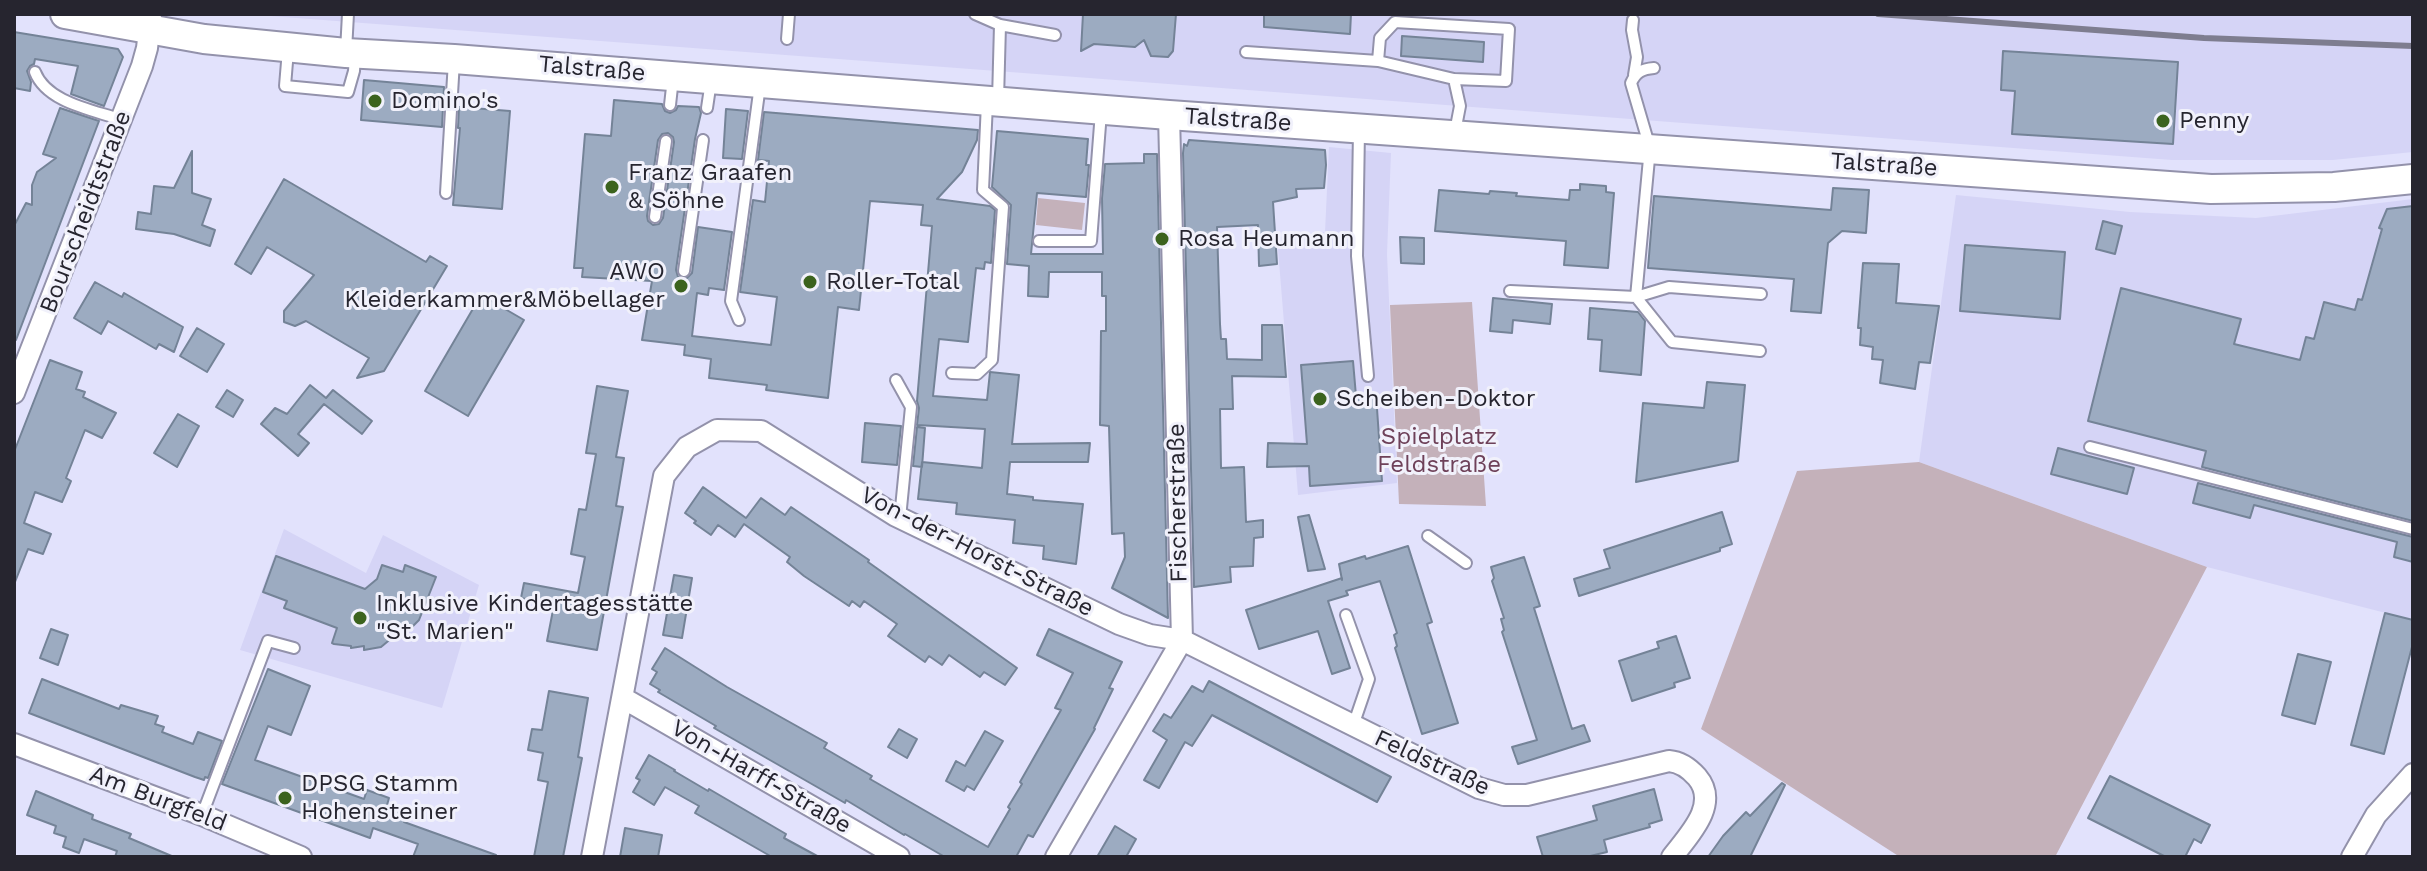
<!DOCTYPE html>
<html>
<head>
<meta charset="utf-8">
<style>
  body { margin:0 }
  #map { position:relative; width:2427px; height:871px; overflow:hidden; background:#e2e2fc; font-family:"Work Sans",sans-serif }
  canvas { display:block }
  .frame { position:absolute; inset:0; border:16px solid #26252f; pointer-events:none }
</style>
</head>
<body>
<div id="map">
<canvas width="2427" height="871"></canvas>
<div class="frame"></div>
</div>
<script>
const ctx = document.querySelector('canvas').getContext('2d');
ctx.lineJoin = 'round';
function paint(path, color) { ctx.fillStyle = color; ctx.fill(path, 'evenodd'); }
function stroke(path, color, width, dash) { ctx.strokeStyle = color; ctx.lineWidth = width; ctx.lineCap = dash ? 'butt' : 'round'; ctx.setLineDash(dash || []); ctx.stroke(path); }
function drawText(font, color, halo, rows, align = 'center') {
  ctx.font = font + ' "Work Sans",sans-serif'; ctx.lineWidth = 6; ctx.setLineDash([]); ctx.textBaseline = 'middle'; ctx.strokeStyle = halo; ctx.fillStyle = color; for (const [text, x, y, turn = 0] of rows) {
    ctx.save(); ctx.translate(x, y); ctx.rotate((+turn || 0) * Math.PI / 180); ctx.textAlign = isNaN(turn) ? turn : align; if (halo) ctx.strokeText(text, 0, 0); ctx.fillText(text, 0, 0); ctx.restore();
  }
}
paint(new Path2D(`
  M244,14H2413V152L2333,160H2172Z
  M1329,147L1391,153L1387,254L1397,483L1298,495L1277,237L1325,232Z
  M1956,195L2130,212L2256,218L2413,199V620L2207,567L1919,462Z
  M284,529L366,573L383,535L479,585L442,708L240,650Z`), '#d5d4f6');
paint(new Path2D(`
  M1038,198L1085,203L1082,230L1036,225Z
  M1472,302L1486,506L1399,504L1390,305Z
  M1919,462L2207,567L2055,857H1900L1701,729L1797,471Z`), '#c4b1ba');
const building = new Path2D(`
  M1083,14H1176L1173,51L1168,57L1151,56L1144,40L1135,47L1094,44L1081,51Z
  M1264,14H1351L1350,34L1264,27Z
  M14,32L118,49L123,57L104,106L71,94L78,66L35,59L34,64L30,66L27,71L31,82L30,91L14,88Z
  M1402,36L1484,42L1483,62L1401,56Z
  M2003,51L2178,62L2173,144L2012,134L2015,91L2001,90Z
  M364,80L444,87L442,127L361,120Z
  M614,100L662,104L665,111L670,113L676,110L678,106L699,107L701,113L695,139L676,270L678,277L686,279L692,273L698,227L732,232L724,290L709,288L708,295L697,293L692,336L771,345L777,297L740,292L753,200L765,202L769,161L758,160L764,112L978,130L977,140L962,172L937,199L990,206L995,210L991,263L985,262L984,269L976,268L968,342L939,339L933,396L987,400L990,372L1019,375L1012,444L1090,443L1088,462H1010L1007,494L1033,497V500L1083,504L1076,564L1043,559L1044,546L1013,543L1015,520L956,514L957,503L918,499L922,462L982,468L985,429L917,425L919,408L917,401L932,226L921,225L923,205L870,201L859,310L838,307L828,398L766,390L767,385L709,378L711,359L684,355L685,345L642,340L652,281L582,277L583,268H574L585,134L611,136ZM668,133L673,137L674,142L663,218L659,224L653,225L648,221L647,216L658,140L662,134Z
  M459,107L510,111L502,209L453,205L460,128H458Z
  M60,108L99,121L16,340L14,339V226L26,203L32,205V185L37,172L56,158L43,154Z
  M726,109L748,111L742,159L723,158Z
  M997,131L1088,139L1086,165H1089L1086,197L1037,193L1031,254H1103L1102,198L1105,164L1144,163V154H1157L1168,618L1112,588L1125,557L1124,533L1112,534L1109,426L1100,425L1101,331H1106V296H1102V272H1049L1048,297L1028,296L1029,266L1007,264L1011,205L992,187Z
  M1189,140L1325,150L1326,165L1324,188L1296,189L1297,197L1273,202L1277,264L1259,266L1258,225L1217,227L1220,324L1221,339H1226L1227,359L1262,360V325H1282L1286,377L1232,376L1233,409H1220L1221,468L1244,467L1246,522L1263,520V537L1254,538L1253,566L1230,567L1231,582L1194,587L1183,153L1184,144L1187,146Z
  M192,151V193L211,199L202,225L215,230L210,246L174,234L136,229L138,212L151,214L154,186L174,188Z
  M284,179L426,262L430,256L447,266L384,371L357,378L369,358L306,321L295,326L284,322V311L314,275L267,247L251,274L235,264Z
  M1580,184L1606,186V192L1614,193L1608,268L1564,265L1566,241L1435,231L1439,190L1489,194L1490,191L1517,193L1516,196L1569,200L1570,190H1580Z
  M1833,188L1869,190L1866,233L1842,231L1828,243L1821,313L1791,311L1794,279L1648,268L1654,196L1831,210Z
  M2413,206V521L2202,467L2206,451L2088,421L2121,288L2241,319L2234,344L2300,360L2306,337L2314,339L2324,302L2355,310L2358,299L2362,300L2382,229L2379,228L2387,209Z
  M2103,221L2122,226L2115,254L2096,249Z
  M1400,237L1424,238V264L1401,263Z
  M1965,245L2065,252L2060,319L1960,311Z
  M1863,263L1899,264L1896,303L1939,306L1930,363L1919,362L1915,389L1880,383L1883,360L1872,359L1873,347L1860,345L1861,328H1858Z
  M95,282L122,297L124,293L183,327L174,352L159,344L156,349L108,321L101,334L74,318Z
  M481,295L524,320L468,416L425,391Z
  M1493,298L1552,304L1550,324L1513,320L1512,333L1490,331Z
  M1590,308L1638,312L1645,321L1641,375L1600,371L1602,340L1588,339Z
  M197,328L224,344L207,372L180,356Z
  M50,360L82,372L76,389L85,392L83,397L116,413L102,438L85,430L66,478L71,481L62,502L35,492L24,523L51,534L43,554L28,549L15,582L14,452Z
  M1353,361L1356,396L1376,394L1382,481L1310,486L1309,466L1267,467L1268,443L1307,444L1301,365Z
  M1707,382L1745,385L1738,461L1636,482L1643,403L1704,408Z
  M310,385L326,398L333,390L372,421L362,434L324,404L298,434L309,443L298,456L261,424L275,408L287,414Z
  M597,386L628,391L616,457L624,458L616,506L623,507L597,650L547,641L554,605L521,598L524,583L578,593L585,557L571,554L579,509L586,510L596,454L586,453Z
  M227,390L243,400L233,417L216,407Z
  M178,414L199,426L177,467L154,453Z
  M865,423L901,426L897,465L862,462Z
  M917,427L925,428L922,467L913,466Z
  M2058,448L2134,468L2127,494L2051,474Z
  M2198,483L2413,537V562L2394,557L2397,542L2254,505L2250,518L2193,503Z
  M703,487L746,518L761,498L785,515L791,507L869,560L868,562L1017,668L1005,685L984,672L980,677L949,655L942,665L929,656L925,662L888,636L897,624L864,601L860,607L852,601L849,606L804,576L787,562L790,557L744,524L735,537L718,525L711,535L694,523L696,521L685,513Z
  M1722,512L1732,544L1720,548V551L1579,596L1574,579L1610,568L1604,550Z
  M1309,515L1325,569L1308,571L1298,517Z
  M1408,546L1432,622L1427,624L1458,723L1422,734L1395,648L1397,646L1394,635L1397,633L1380,581L1346,591L1348,595L1328,601L1350,668L1332,674L1318,631L1259,649L1246,610L1342,578V580L1339,564L1365,556L1366,559Z
  M276,556L365,589L377,579L382,565L403,572L405,565L436,577L419,620L408,631L405,627L381,647L364,650V646L351,648V646L334,644L332,643L337,628L284,608L287,601L263,592Z
  M1524,557L1540,606L1534,608L1572,729L1584,725L1590,741L1518,764L1512,747L1537,740L1502,632L1504,630L1501,619L1504,618L1492,581L1494,578L1491,567Z
  M674,575L692,578L682,638L663,635Z
  M2385,613L2413,620V643L2384,754L2351,745Z
  M51,629L68,635L58,665L40,658Z
  M1049,629L1122,662L1109,688L1113,689L1094,728L1095,729L1033,837L1028,835L1016,857H945L905,834L904,835L846,800L845,803L714,728L716,726L658,692L660,690L650,684L657,672L652,669L665,648L727,687L827,743L824,748L872,776L870,779L988,847L1010,809L1008,807L1022,784L1020,782L1061,710L1055,708L1073,673L1037,655Z
  M1676,636L1690,678L1674,683L1675,687L1632,701L1619,661L1659,648L1657,642Z
  M2298,654L2331,662L2315,724L2282,715Z
  M268,669L310,686L291,735L268,726L255,760L364,799L367,790L389,798L387,805L408,812L404,822L496,855V857H413L418,844L373,828L370,838L222,784Z
  M42,679L119,709L121,705L158,716L155,724L164,727L162,732L193,744L198,732L222,741L208,778L205,777L204,780L195,777L29,713Z
  M1209,681L1391,777L1377,802L1212,715L1192,746L1185,742L1159,788L1144,780L1167,740L1153,731L1164,714L1171,718L1192,686L1203,692Z
  M549,691L588,698L578,757L582,758L563,857H534L548,782L538,780L543,753L528,750L532,729L542,730Z
  M899,729L917,739L907,758L888,747Z
  M985,731L1003,741L974,790L967,786L964,791L946,781L956,761L965,766Z
  M649,755L675,770L674,771L708,791L709,789L786,834L784,838L819,857H772L695,813L699,806L665,787L654,805L633,792L640,780L636,778Z
  M2110,776L2210,825L2201,843L2194,839L2185,857H2166L2088,818Z
  M1782,783L1785,785L1750,857H1708L1723,836L1746,812L1750,816Z
  M1654,789L1662,820L1649,824L1650,827L1604,840L1607,852L1586,857H1543L1537,837L1597,820L1593,806Z
  M36,791L93,815L92,819L131,834L129,838L174,857H115L117,851L84,839L79,853L63,847L66,837L54,833L56,826L27,815Z
  M1115,826L1136,839L1126,857H1097Z
  M625,828L662,835L658,857H620Z`);
paint(building, '#9cabc1');
stroke(building, '#748397', 2);
const lane = new Path2D(`
  M975,14L1000,25L1055,35
  M1633,20L1632,30L1637,57L1634,75
  M787,39L789,14
  M288,50L285,86L348,92L354,71L355,56
  M346,51L348,14
  M1246,52L1378,61L1454,79L1460,106L1455,132
  M1378,61L1380,38L1395,22L1509,29L1506,81L1454,79
  M1654,68C1642,69 1636,72 1631,83L1650,148L1636,297L1672,342L1760,351
  M35,72C47,103 94,110 122,120
  M998,100L1000,25
  M670,105L673,78
  M707,108L711,81
  M1359,130L1357,256L1368,376
  M446,193L454,61
  M655,217L666,141
  M1039,241H1091L1101,112
  M684,271L703,140
  M1510,291L1636,297L1669,287L1761,294
  M739,320L731,301L760,85
  M952,373L977,374L992,360L1003,207L983,190L987,103
  M896,380L911,407L900,518
  M2090,447L2413,529
  M1428,536L1466,563
  M1346,615L1369,679L1353,726
  M202,815L268,641L294,648`);
const street = new Path2D(`
  M14,393L142,66L147,48L151,14
  M623,698L899,857
  M14,744L202,815L301,857
  M592,857L664,476L687,447L717,430L761,431L896,516L1119,624L1150,635L1182,640L1479,788L1504,795H1527L1669,761C1681,762 1689,768 1697,777C1720,804 1689,835 1672,857
  M1056,857L1182,640L1169,115
  M2352,857L2376,815L2413,774`);
const secondary = new Path2D(`
  M65,14L204,39L346,53L454,59L1169,115L2211,189L2334,187L2413,179`);
stroke(lane, '#9392ab', 14);
stroke(street, '#9392ab', 24);
stroke(secondary, '#9392ab', 32);
stroke(lane, '#fff', 10);
stroke(street, '#fff', 20);
stroke(secondary, '#fff', 28);
stroke(new Path2D(`
  M1878,14L2204,38L2413,46`), '#7e7d8f', 6);
for (const [x, y, r, color] of [
  [375,101,8,"#3c631e"],
  [2163,121,8,"#3c631e"],
  [612,187,8,"#3c631e"],
  [1162,239,8,"#3c631e"],
  [810,282,8,"#3c631e"],
  [681,286,8,"#3c631e"],
  [1320,399,8,"#3c631e"],
  [360,618,8,"#3c631e"],
  [285,798,8,"#3c631e"]
]) { const dot = new Path2D(); dot.arc(x, y, r, 0, 2 * Math.PI); ctx.fillStyle = color; ctx.fill(dot); stroke(dot, '#f1f1fb', 3); }
drawText('24px', '#26252f', '#f1f1fb', [
  ["Talstraße",592,69,5],
  ["Talstraße",1238,120,4],
  ["Talstraße",1884,165,4],
  ["Bourscheidtstraße",86,212,-69],
  ["Fischerstraße",1178,503,-91],
  ["Von-der-Horst-Straße",977,552,27],
  ["Feldstraße",1432,763,25],
  ["Von-Harff-Straße",761,777,30],
  ["Am Burgfeld",158,799,21]
]);
drawText('24px', '#26252f', '#f1f1fb', [
  ["Domino's",391,101],
  ["Penny",2179,121],
  ["Franz Graafen",628,173],
  ["& Söhne",628,201],
  ["Rosa Heumann",1178,239],
  ["AWO",665,272,"right"],
  ["Kleiderkammer&Möbellager",665,300,"right"],
  ["Roller-Total",826,282],
  ["Scheiben-Doktor",1336,399],
  ["Inklusive Kindertagesstätte",376,604],
  ["\"St. Marien\"",376,632],
  ["DPSG Stamm",301,784],
  ["Hohensteiner",301,812]
], 'left');
drawText('24px', '#6e4159', '#f1f1fb', [
  ["Spielplatz",1439,437],
  ["Feldstraße",1439,465]
]);
</script>
</body>
</html>
